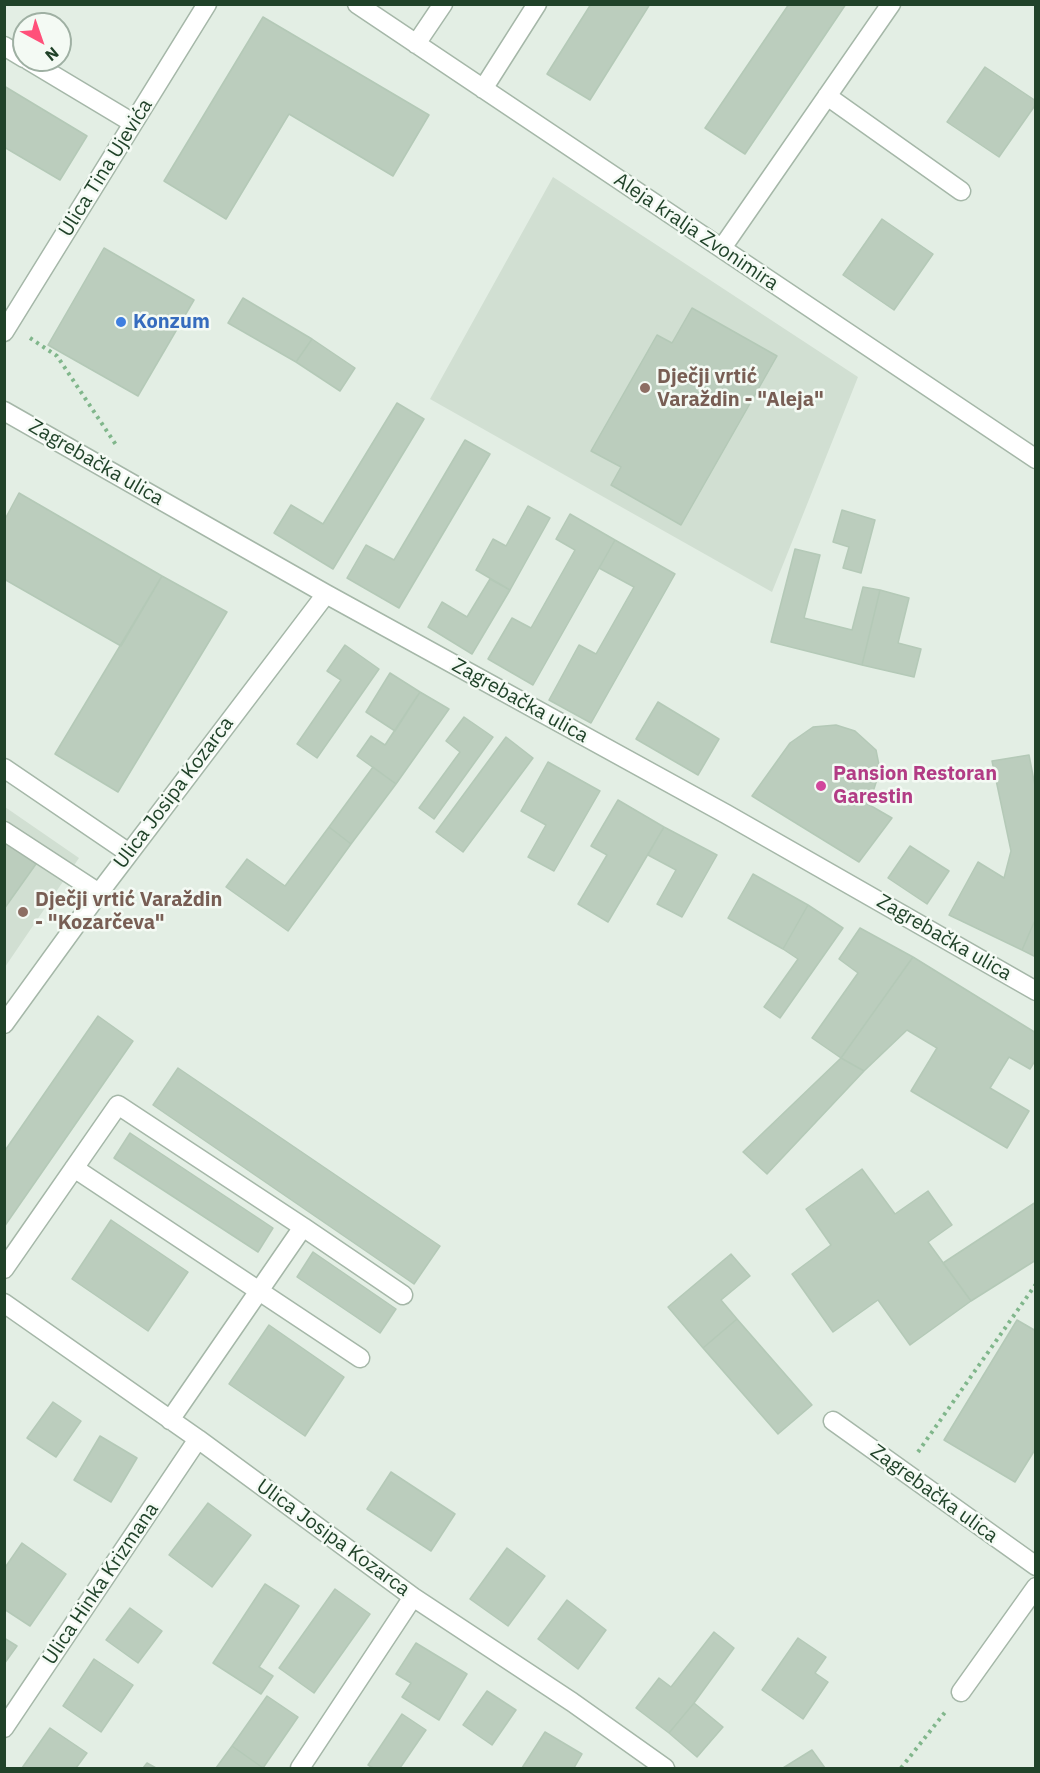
<!DOCTYPE html>
<html>
<head>
<meta charset="utf-8">
<style>
  body { margin:0 }
  #map { position:relative; width:1040px; height:1773px; overflow:hidden; background:#e3eee4; font-family:"IBM Plex Sans",sans-serif }
  canvas { display:block }
  .frame { position:absolute; inset:0; border:6px solid #204229; pointer-events:none }
  .north { position:absolute; left:12px; top:12px; width:60px; height:60px; box-sizing:border-box; background:#f4faf4; border:2px solid #9fb0a3; border-radius:50%; rotate:140deg; font-size:16px; font-weight:700; line-height:24px; text-align:center; color:#204229 }
  .north::after { content:''; display:block; margin:auto; width:21px; height:27px; background:#ff507a; clip-path:polygon(50% 0,100% 100%,50% 72%,0 100%) }
</style>
</head>
<body>
<div id="map">
<canvas width="1040" height="1773"></canvas>
<div class="frame"></div>
<div class="north">N</div>
</div>
<script>
const ctx = document.querySelector('canvas').getContext('2d');
ctx.lineJoin = 'round';
function paint(path, color) { ctx.fillStyle = color; ctx.fill(path, 'evenodd'); }
function stroke(path, color, width, dash) { ctx.strokeStyle = color; ctx.lineWidth = width; ctx.lineCap = dash ? 'butt' : 'round'; ctx.setLineDash(dash || []); ctx.stroke(path); }
function drawText(font, color, halo, rows, align = 'center') {
  ctx.font = font + ' "IBM Plex Sans",sans-serif'; ctx.lineWidth = 5; ctx.setLineDash([]); ctx.textBaseline = 'middle'; ctx.strokeStyle = halo; ctx.fillStyle = color; for (const [text, x, y, turn = 0] of rows) {
    ctx.save(); ctx.translate(x, y); ctx.rotate((+turn || 0) * Math.PI / 180); ctx.textAlign = isNaN(turn) ? turn : align; if (halo) ctx.strokeText(text, 0, 0); ctx.fillText(text, 0, 0); ctx.restore();
  }
}
paint(new Path2D(`
  M553,177L858,377L772,592L430,399Z
  M5,807L79,858L5,967Z`), '#d1dfd2');
const building = new Path2D(`
  M591,4H650L590,100L547,74Z
  M789,4H846L745,154L705,128Z
  M263,17L429,115L393,176L289,114L226,219L164,181Z
  M985,67L1036,101V104L999,157L947,122Z
  M4,86L87,136L60,180L4,147Z
  M882,219L933,254L894,310L843,275Z
  M104,248L194,300L138,396L48,345Z
  M243,298L312,339L296,362L228,323Z
  M692,308L777,356L681,525L611,485L621,467L591,451L657,335L672,343Z
  M312,339L355,368L340,391L296,362Z
  M397,403L424,419L333,569L274,533L291,505L323,524Z
  M465,440L490,454L399,608L347,578L366,545L394,560Z
  M19,493L162,576L121,646L4,579V521Z
  M528,506L550,518L510,590L476,570L493,539L506,546Z
  M842,510L875,520L861,573L843,568L849,547L833,542Z
  M570,514L615,540L533,685L488,659L512,618L531,628L575,550L556,539Z
  M615,540L675,574L591,723L549,700L579,645L596,654L634,587L599,568Z
  M795,549L820,555L804,618L852,630L863,587L880,590L862,665L771,642Z
  M162,576L227,612L118,792L55,754Z
  M490,579L510,590L472,654L428,627L442,602L467,617Z
  M880,590L909,598L898,643L921,649L914,677L862,665Z
  M345,645L379,669L317,758L297,744L341,680L327,671Z
  M390,673L420,692L395,731L366,712Z
  M420,692L449,709L396,784L357,756L371,736L385,745Z
  M658,702L719,739L698,775L636,739Z
  M464,717L493,737L434,819L419,808L460,752L446,741Z
  M836,725L855,731L876,750L880,770L873,792L866,803L892,818L859,862L752,796L790,743L813,727Z
  M506,737L533,758L463,852L436,832Z
  M1029,755L1036,791V918L1022,950L949,915L978,862L1004,878L1011,851L992,761Z
  M548,762L600,791L554,871L528,857L546,825L521,811Z
  M373,767L396,784L351,844L329,827Z
  M618,800L664,827L608,922L578,904L607,855L591,846Z
  M329,827L351,844L288,931L226,887L247,859L285,886Z
  M664,827L717,855L682,917L657,904L676,870L648,855Z
  M4,841L36,864L4,909Z
  M910,846L949,871L927,904L888,878Z
  M753,874L808,905L783,949L728,918Z
  M808,905L843,928L780,1018L764,1007L798,959L783,949Z
  M1036,918V957L1022,950Z
  M860,928L913,957L841,1058L812,1038L858,973L839,959Z
  M913,957L1036,1033V1059L1030,1069L1009,1057L990,1088L1029,1111L1007,1148L911,1091L937,1048L907,1030L864,1071L841,1058Z
  M98,1016L133,1041L4,1227V1152Z
  M841,1058L864,1071L767,1174L743,1152Z
  M178,1068L440,1246L414,1284L153,1105Z
  M130,1133L273,1228L258,1252L114,1158Z
  M862,1169L895,1214L928,1191L952,1225L928,1242L971,1301L910,1345L878,1300L833,1332L792,1274L831,1245L806,1209Z
  M1036,1202V1260L971,1301L943,1263Z
  M111,1220L188,1272L148,1331L72,1279Z
  M313,1252L396,1309L380,1333L297,1277Z
  M731,1254L750,1276L721,1300L737,1319L703,1348L668,1307Z
  M737,1319L812,1405L778,1434L703,1348Z
  M1017,1320L1036,1331V1448L1015,1482L944,1440Z
  M269,1325L344,1377L305,1436L229,1384Z
  M53,1402L81,1421L56,1457L27,1438Z
  M100,1436L137,1458L111,1502L74,1480Z
  M391,1472L455,1514L431,1551L367,1509Z
  M208,1503L251,1535L212,1587L169,1555Z
  M22,1543L66,1574L30,1626L4,1609V1569Z
  M507,1548L545,1576L508,1626L470,1599Z
  M265,1584L299,1606L259,1667L273,1676L261,1694L213,1663Z
  M335,1589L370,1614L314,1693L279,1668Z
  M567,1600L606,1630L578,1669L538,1639Z
  M130,1608L162,1631L138,1663L106,1640Z
  M714,1632L734,1648L694,1703L669,1733L636,1708L659,1678L671,1687Z
  M4,1638L17,1646L4,1664Z
  M798,1638L826,1657L815,1673L828,1682L803,1719L762,1690Z
  M416,1643L467,1674L439,1720L402,1697L411,1683L396,1674Z
  M94,1659L133,1685L101,1732L63,1706Z
  M487,1691L516,1710L492,1745L463,1725Z
  M267,1696L298,1717L263,1768L232,1746Z
  M694,1703L723,1727L697,1757L669,1733Z
  M402,1714L426,1730L400,1768H373L368,1765Z
  M50,1728L87,1753L76,1768H22Z
  M545,1732L582,1754L574,1768H522Z
  M232,1746L263,1768H216Z
  M812,1750L825,1768H783Z
  M147,1763L156,1768H143Z`);
paint(building, '#bbcdbd');
stroke(building, '#b4c9b7', 1.5);
const minor = new Path2D(`
  M357,4L1036,459
  M416,44L443,4
  M4,46L24,58
  M28,60L133,123
  M483,89L537,4
  M827,96L961,191
  M722,248L891,4
  M4,332L207,4
  M4,411L326,594L726,814L1036,991
  M4,768L129,853
  M4,831L99,893
  M4,1024L99,893L326,594
  M74,1168L360,1358
  M303,1227L403,1295
  M4,1269L118,1105L303,1227L170,1420
  M4,1303L198,1439L413,1597L572,1702L665,1768
  M833,1421L1036,1566
  M961,1692L1036,1587
  M4,1728L198,1439
  M300,1768L413,1597`);
stroke(minor, '#a5b7a8', 21);
stroke(new Path2D(`
  M30,338L57,356L116,445
  M918,1452L1036,1284
  M901,1768L946,1711`), '#80b68b', 4, [3, 4.5]);
stroke(minor, '#fff', 18);
for (const [x, y, r, color] of [
  [121,322,6,"#3f7fe0"],
  [645,388,6,"#8d6e63"],
  [821,786,6,"#d1479c"],
  [23,912,6,"#8d6e63"]
]) { const dot = new Path2D(); dot.arc(x, y, r, 0, 2 * Math.PI); ctx.fillStyle = color; ctx.fill(dot); stroke(dot, '#f4faf4', 2); }
drawText('20px', '#204229', '#f4faf4', [
  ["Ulica Tina Ujevića",106,168,-58],
  ["Aleja kralja Zvonimira",696,232,34],
  ["Zagrebačka ulica",96,463,30],
  ["Zagrebačka ulica",520,701,29],
  ["Ulica Josipa Kozarca",174,793,-53],
  ["Zagrebačka ulica",944,938,30],
  ["Zagrebačka ulica",934,1494,36],
  ["Ulica Josipa Kozarca",333,1538,36],
  ["Ulica Hinka Krizmana",101,1584,-56]
]);
drawText('bold 20px', '#366cbe', '#f4faf4', [
  ["Konzum",133,322]
], 'left');
drawText('bold 20px', '#785e54', '#f4faf4', [
  ["Dječji vrtić",657,377],
  ["Varaždin - \"Aleja\"",657,400],
  ["Dječji vrtić Varaždin",35,900],
  ["- \"Kozarčeva\"",35,923]
], 'left');
drawText('bold 20px', '#b23c85', '#f4faf4', [
  ["Pansion Restoran",833,774],
  ["Garestin",833,797]
], 'left');
</script>
</body>
</html>
